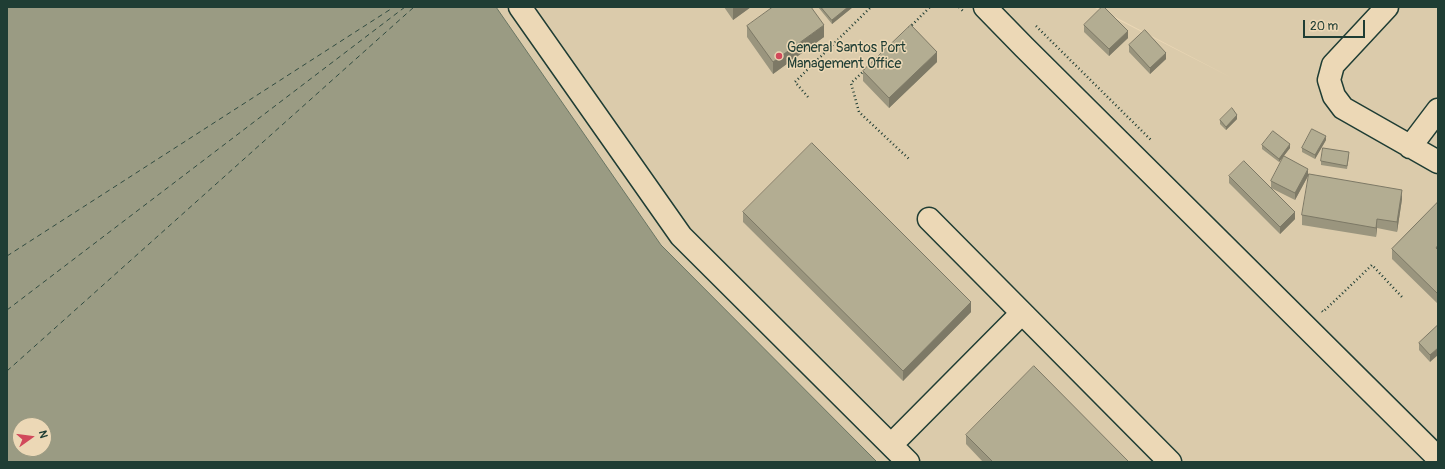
<!DOCTYPE html>
<html>
<head>
<meta charset="utf-8">
<style>
  body { margin:0 }
  #map { position:relative; width:1445px; height:469px; overflow:hidden; background:#ecd8b6; font-family:Pangolin,sans-serif }
  canvas { display:block }
  .frame { position:absolute; inset:0; border:8px solid #1f3d34; pointer-events:none }
  .north { position:absolute; left:12px; top:417px; width:40px; height:40px; box-sizing:border-box; background:#ecd8b6; border:1px solid #9a9a82; border-radius:50%; rotate:76deg; font-size:11px; font-weight:700; line-height:16px; text-align:center; color:#1f3d34 }
  .north::after { content:''; display:block; margin:auto; width:14px; height:18px; background:#d1495b; clip-path:polygon(50% 0,100% 100%,50% 72%,0 100%) }
  .scale { position:absolute; left:1303px; top:20px; width:62px; height:18px; box-sizing:border-box; border:2px solid #1f3d34; border-top:0; padding-left:5px; font-size:12px; line-height:14px; white-space:nowrap; color:#1f3d34; -webkit-text-stroke:3px #ecd8b6; paint-order:stroke }
</style>
</head>
<body>
<div id="map">
<canvas width="1445" height="469"></canvas>
<div class="frame"></div>
<div class="north">N</div>
<div class="scale">20 m</div>
</div>
<script>
const ctx = document.querySelector('canvas').getContext('2d');
ctx.lineJoin = 'round';
function paint(path, color) { ctx.fillStyle = color; ctx.fill(path, 'evenodd'); }
function stroke(path, color, width, dash) { ctx.strokeStyle = color; ctx.lineWidth = width; ctx.lineCap = dash ? 'butt' : 'round'; ctx.setLineDash(dash || []); ctx.stroke(path); }
function drawText(font, color, halo, rows, align = 'center') {
  ctx.font = font + ' Pangolin,sans-serif'; ctx.lineWidth = 3; ctx.setLineDash([]); ctx.textBaseline = 'middle'; ctx.strokeStyle = halo; ctx.fillStyle = color; for (const [text, x, y, turn = 0] of rows) {
    ctx.save(); ctx.translate(x, y); ctx.rotate((+turn || 0) * Math.PI / 180); ctx.textAlign = isNaN(turn) ? turn : align; if (halo) ctx.strokeText(text, 0, 0); ctx.fillText(text, 0, 0); ctx.restore();
  }
}
paint(new Path2D(`
  M496,7H1093L1234,79L1096,7H1438V462H877L661,245Z`), '#dbcbab');
const water = new Path2D(`
  M7,7H496L661,245L877,462H7ZM20,425H44V449H20Z`);
paint(water, '#9a9b83');
stroke(water, '#697563', 1);
stroke(new Path2D(`
  M7,256L394,7
  M7,310L405,7
  M7,371L414,7`), '#314b40', 1, [5, 4]);
const minor = new Path2D(`
  M520,7L681,236L908,462
  M985,7L1024,47L1438,458
  M1387,7L1333,65L1329,80L1334,96L1343,108L1438,162
  M1410,147L1438,110
  M929,219L1170,462
  M891,445L1022,313`);
stroke(minor, '#1f3d34', 25);
stroke(new Path2D(`
  M959,7L964,12
  M1036,26L1151,140
  M909,28L930,7
  M865,70L851,83L859,112L909,159
  M808,97L795,82L871,7
  M1322,311L1323,312L1372,265L1402,297`), '#1f3d34', 2.5, [1, 3]);
stroke(minor, '#ecd8b6', 22);
paint(new Path2D(`
  M724,7H751L733,20Z
  M818,7H853L832,24Z
  M1084,25L1128,38L1109,56L1084,32Z
  M747,26L824,37L773,74L747,37Z
  M1129,45L1166,59L1150,74L1129,52Z
  M937,62L889,108L863,81V71Z
  M1237,119L1226,130L1220,124V120Z
  M1326,140L1315,159L1302,152V148Z
  M1262,145L1290,148L1279,162L1262,149Z
  M1349,156L1347,169L1321,165V161Z
  M1229,176L1295,219L1280,234L1229,183Z
  M1308,176L1295,200L1271,188V181Z
  M1402,199L1397,232L1377,228L1376,237L1302,225V215Z
  M1438,202V304L1392,259V249Z
  M743,212L971,312L903,381L743,222Z
  M1438,325L1430,362L1419,350V343Z
  M966,435L1129,462H983L966,444Z`), '#9a957e');
paint(new Path2D(`
  M735,7H751L733,20V8Z
  M848,7H853L832,24V20Z
  M824,25V37L773,74V62Z
  M1128,31V38L1109,56V49Z
  M937,52V62L889,108V98Z
  M1166,53V59L1150,74V68Z
  M1237,115V119L1226,130V127Z
  M1326,136V140L1315,159V155Z
  M1290,144V148L1279,162V159Z
  M1308,169V176L1295,200V193Z
  M1402,190V199L1397,232V222Z
  M1295,212V219L1280,234V227Z
  M1377,219V228L1376,237V228Z
  M971,302V312L903,381V371Z
  M1438,348V355L1430,362V355Z`), '#7d7966');
const building = new Path2D(`
  M773,7H811L824,25L773,62L747,26Z
  M821,7H848L832,20Z
  M1102,7H1104L1128,31L1109,49L1084,25Z
  M911,25L937,52L889,98L863,71Z
  M1145,30L1166,53L1150,68L1129,45Z
  M1232,108L1237,115L1226,127L1220,120Z
  M1312,129L1326,136L1315,155L1302,148Z
  M1273,131L1290,144L1279,159L1262,145Z
  M812,143L971,302L903,371L743,212Z
  M1323,148L1349,152L1347,166L1321,161Z
  M1284,156L1308,169L1295,193L1271,181Z
  M1244,161L1295,212L1280,227L1229,176Z
  M1309,174L1402,190L1397,222L1377,219L1376,228L1302,215Z
  M1438,202V245L1436,248L1438,250V294L1392,249Z
  M1438,325V348L1430,355L1419,343Z
  M1034,366L1129,462H993L966,435Z`);
paint(building, '#b3ad92');
stroke(building, '#7d7966', 1);
for (const [x, y, r, color] of [
  [779,56,4,"#d1495b"]
]) { const dot = new Path2D(); dot.arc(x, y, r, 0, 2 * Math.PI); ctx.fillStyle = color; ctx.fill(dot); stroke(dot, '#ecd8b6', 1.5); }
drawText('14px', '#1f3d34', '#ecd8b6', [
  ["General Santos Port",787,48],
  ["Management Office",787,64]
], 'left');
</script>
</body>
</html>
